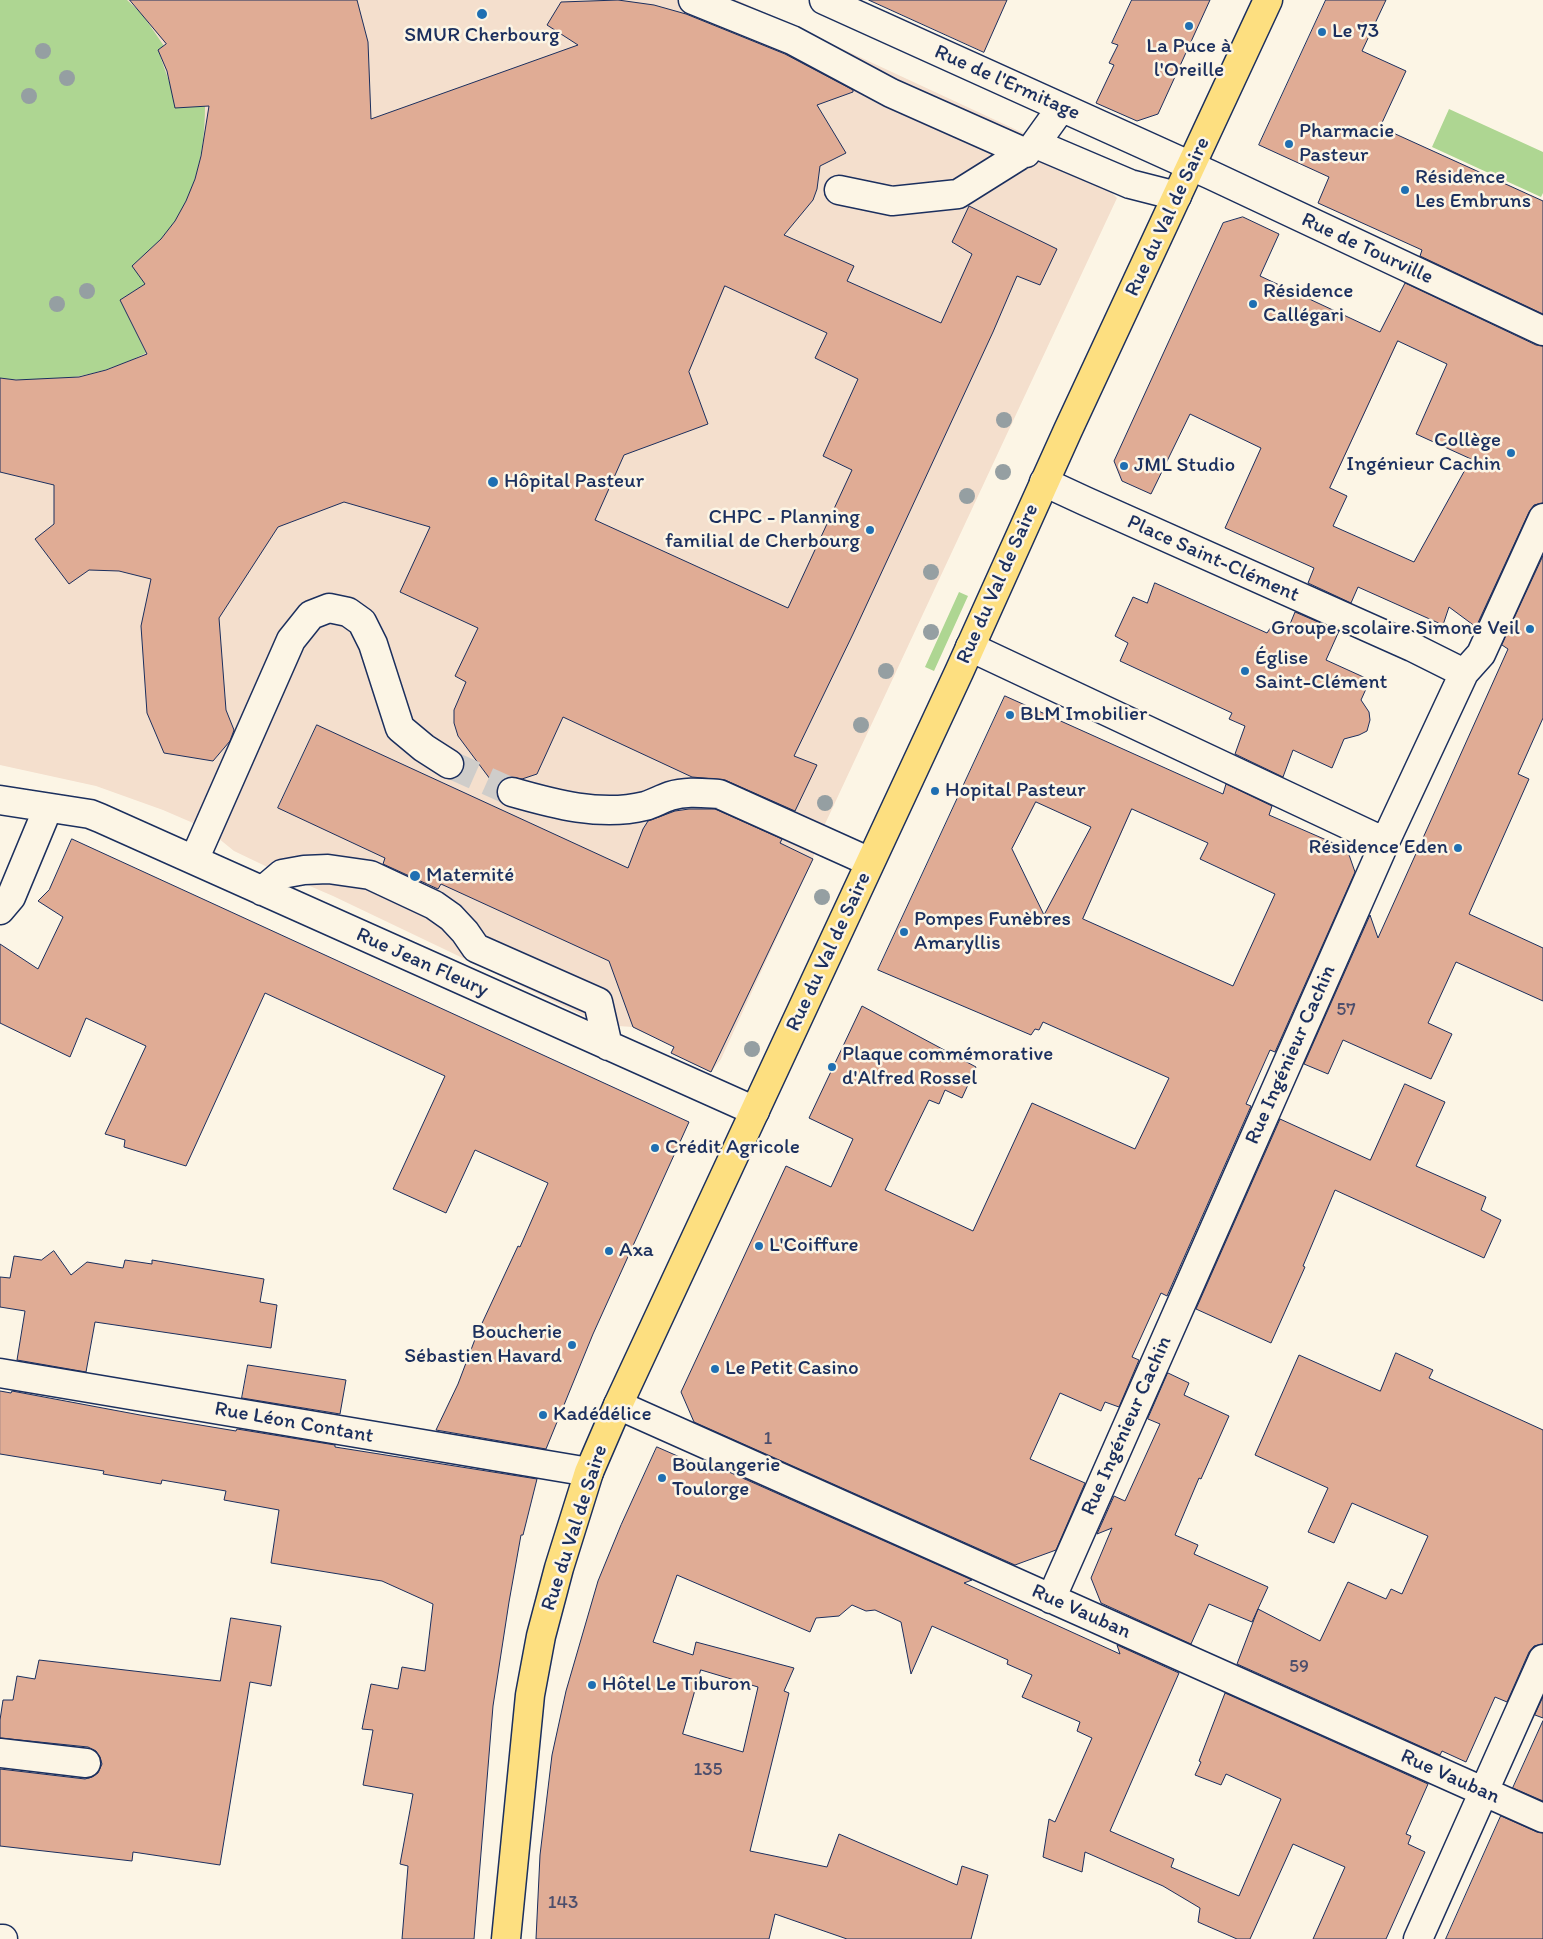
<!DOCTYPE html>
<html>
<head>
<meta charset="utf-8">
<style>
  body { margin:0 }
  canvas { display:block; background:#fcf5e5 }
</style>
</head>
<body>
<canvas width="1543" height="1939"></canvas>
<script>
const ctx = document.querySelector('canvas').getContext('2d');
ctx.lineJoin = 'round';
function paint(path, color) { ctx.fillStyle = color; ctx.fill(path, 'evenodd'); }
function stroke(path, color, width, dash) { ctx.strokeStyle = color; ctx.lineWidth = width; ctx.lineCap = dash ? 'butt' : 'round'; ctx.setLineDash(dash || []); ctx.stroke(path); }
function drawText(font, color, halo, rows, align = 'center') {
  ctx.font = font + ' Itim,sans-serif'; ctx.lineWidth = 5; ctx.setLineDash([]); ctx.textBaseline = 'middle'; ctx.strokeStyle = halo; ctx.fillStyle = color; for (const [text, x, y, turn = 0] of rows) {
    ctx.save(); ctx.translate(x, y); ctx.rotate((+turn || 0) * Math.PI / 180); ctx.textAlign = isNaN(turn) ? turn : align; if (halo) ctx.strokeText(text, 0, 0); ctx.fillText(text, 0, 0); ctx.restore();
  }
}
paint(new Path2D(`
  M0,0H737L1077,158L1117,198L818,839L813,859L721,1059L711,1072L671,1053L674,1047L633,1027L603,1025L333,896L282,874L234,851L207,829L163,810L96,786L0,765Z`), '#f4dfcd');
paint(new Path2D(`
  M0,0H127L142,14L164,46L158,50L172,90L205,106C205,154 194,203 161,239C152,249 142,257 133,266L145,284L120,300L146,353C100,377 52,384 0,378Z
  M1449,109L1543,152V193L1541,197L1432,147Z
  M959,592L968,596L934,671L925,667Z`), '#aed692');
const building = new Path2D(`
  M130,0H357L368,42L371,119L578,45L547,25L561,2L618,0L654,5L686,14L785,54L853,90V92L817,105L846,153L820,166L817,189L813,200L784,235L854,266L847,281L941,323L972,254L952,242L969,206L1057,249L1040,285L1017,276L993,332L853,634L794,756L817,765L795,811L725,780L692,777L563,717L537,774L522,779L508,777L496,787L458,736L454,723V710L466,682L455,676L478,628L400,592L430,527L344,502L278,527L219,618L226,710L234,730L230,741L213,761L164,753L147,713L141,626L151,579L119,571L89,570L69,584L35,539L54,524V485L0,472V378L16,380L79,377L106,370L147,354L120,300L145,284L132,266L161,239L175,221L186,201L195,179L201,156L209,106L175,108L167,71L158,50L166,44ZM725,286L827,333L815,358L858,379L823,456L852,470L788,608L595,520L624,455L708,424L689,372Z
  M869,0H1007L984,52Z
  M1132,0H1210L1158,114L1137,121L1096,103L1114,65L1109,63L1118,45L1112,43Z
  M1326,0H1386L1362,51L1406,71L1380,127L1543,201V314L1420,256L1422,250L1318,203L1329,177L1259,145Z
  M1243,217L1279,234L1260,276L1380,332L1405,283L1536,345L1543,346V503L1534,505L1529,512L1476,627L1449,607L1443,625L1358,587L1351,603L1308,583L1314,568L1225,528L1261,448L1190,414L1151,494L1122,481L1114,461L1223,223ZM1398,341L1447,364L1416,434L1471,459L1414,562L1333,526L1347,496L1330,488Z
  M1543,556V718L1518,774L1529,779L1469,914L1543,948V1001L1456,962L1428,1023L1452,1034L1431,1079L1343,1040L1328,1074L1304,1064L1370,915L1378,938L1508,649L1502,645Z
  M1155,583L1267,633L1271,627L1286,634L1295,612L1339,631L1326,660L1370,680L1361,700L1369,712L1370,720L1367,731L1359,735L1344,739L1332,768L1293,750L1283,777L1235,754L1245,726L1229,719L1232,713L1120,661L1128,643L1115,636L1133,597L1147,603Z
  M1005,696L1223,794L1226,784L1272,806L1269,815L1347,849L1355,872L1275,1052L1270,1050L1246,1104L1251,1106L1167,1296L1161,1293L1132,1357L1139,1360L1119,1407L1105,1402L1101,1411L1060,1393L1030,1459L1085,1483L1056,1550L1015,1565L694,1422L681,1392L786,1166L831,1187L853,1139L809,1118L862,1006L976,1067L962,1098L945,1090L939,1104L929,1100L885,1190L973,1231L1032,1103L1135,1149L1169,1078L1043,1022L1039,1030L1035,1029L1031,1035L878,970ZM1036,802L1091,827L1044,915L1012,849ZM1132,809L1208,843L1200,859L1275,894L1233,986L1083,919Z
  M317,725L628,868L643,829L648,821L675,811L689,809H715L782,839L780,843L813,859L711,1072L671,1053L674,1047L633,1027L609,961L441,884L438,889L383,864L385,858L278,808Z
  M72,839L689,1122L593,1334L546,1449L436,1430L458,1384L477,1334L518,1246L520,1247L548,1183L475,1150L446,1213L393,1189L445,1076L265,993L186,1166L124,1147L125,1140L105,1134L146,1046L86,1018L70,1057L0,1023V944L38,969L63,917L38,901L49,890Z
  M1405,1084L1445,1102L1416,1166L1486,1197L1481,1210L1501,1220L1484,1258L1335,1190L1303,1266L1305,1267L1271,1343L1196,1309L1280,1119L1370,1160Z
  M54,1251L71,1275L87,1262L123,1268L125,1260L152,1264V1260L264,1279L260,1302L277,1305L271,1348L95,1322L86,1372L17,1360L25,1311L0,1307V1277L10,1278L14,1256L41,1260Z
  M1396,1353L1433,1370L1429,1378L1543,1430V1644L1534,1646L1529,1652L1507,1702L1495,1697L1466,1762L1442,1751L1440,1755L1237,1664L1258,1609L1320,1641L1348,1582L1386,1599L1391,1589L1402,1594L1428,1536L1352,1503L1334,1543L1308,1532L1328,1488L1255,1455L1299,1355L1380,1391Z
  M248,1365L346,1380L340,1414L242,1398Z
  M1168,1373L1189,1383L1184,1395L1229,1416L1201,1479L1199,1478L1175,1535L1198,1545L1194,1554L1268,1587L1252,1622L1209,1604L1191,1644L1101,1603L1091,1578L1112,1528L1097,1534L1114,1496L1125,1501L1160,1424L1148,1419Z
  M0,1391L11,1393L12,1391L140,1415L236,1431L237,1429L335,1445V1447L537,1479L523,1535H521L509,1602L493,1706L474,1939H402L408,1866L400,1864L413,1794L363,1785L373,1730L362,1729L371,1684L398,1689L402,1667L425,1671L433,1604L382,1581L271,1563L279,1510L224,1500L226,1491L162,1480L161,1484L103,1474L104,1471L0,1454Z
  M657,1447L714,1472L711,1464L972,1580L964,1583L1054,1624L1120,1654L1117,1645L1179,1673L1110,1831L1174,1859L1171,1867L1239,1896L1281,1799L1226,1774L1221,1785L1195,1775L1201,1762L1199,1761L1225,1693L1428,1784L1406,1834L1411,1836L1408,1844L1425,1852L1386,1939H1313L1345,1867L1293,1844L1250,1939H1237L1198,1922L1200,1908L1163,1886L1085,1852L1082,1872L1043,1857L1049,1819L1055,1822L1092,1738L1077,1731L1080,1722L1022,1697L1032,1675L1007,1664L1008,1660L932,1626L911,1674L901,1622L875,1610L866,1611L852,1605L839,1616L816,1618L810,1632L677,1575L653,1642L693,1655L696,1642L794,1668L784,1691L789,1693L750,1851L827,1867L839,1834L957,1885L962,1866L988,1875L971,1939H847L775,1914L769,1939H536L540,1855L552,1755L566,1691L598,1581L621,1525ZM701,1670L758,1687L743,1752L683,1734Z
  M231,1618L281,1626L271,1686L250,1682L220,1865L133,1852L132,1861L0,1846V1769L85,1779L92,1777L98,1773L102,1764L100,1757L96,1751L88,1747L0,1738V1720L3,1700H13L17,1676L35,1679L39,1660L220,1681Z
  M1543,1697V1718L1535,1715Z
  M1543,1721V1801L1513,1788Z
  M1501,1816L1537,1832L1543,1833V1939H1446Z`);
paint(building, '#e0ac95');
stroke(building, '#1b2f5e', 1);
stroke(new Path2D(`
  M449,764L512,792`), '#cfcdca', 28, [28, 14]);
const minor = new Path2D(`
  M693,0L792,40L891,93L1026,153
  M824,0L1211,175L1543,331
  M1036,144L1130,184L1177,196
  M839,190L892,201L958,194L1033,147L1061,108
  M1044,482L1085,501L1412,647L1464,673
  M970,647L1385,842
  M512,792C554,804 601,817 645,806C653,804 661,799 670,796C686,791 702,793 719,794L870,862
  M0,800L90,814L100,818L755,1111
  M194,860L291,640L311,615L329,608L348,612L362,622L373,644L400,728L424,748L449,764
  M262,891L282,874L304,870L328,869L370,875L434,905L451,917L465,932L476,948L598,1002L608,1046
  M0,910L11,897L48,808
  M0,1373L589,1472
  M618,1405L1543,1818
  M1051,1599L1385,842L1464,673L1481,654L1543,518
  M0,1753L86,1763
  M0,1939H3
  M1418,1939L1543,1659`);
const major = new Path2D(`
  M506,1939L530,1695L541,1636L559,1568L589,1472L618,1405L959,672L1068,430L1268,0`);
stroke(minor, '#1b2f5e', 31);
stroke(major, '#1b2f5e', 31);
stroke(minor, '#fcf5e5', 28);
stroke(major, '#fddf80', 28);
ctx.fillStyle = '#959fa2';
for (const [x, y] of [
  [43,51],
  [67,78],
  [29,96],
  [87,291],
  [57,304],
  [1004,420],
  [1003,472],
  [967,496],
  [931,572],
  [931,632],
  [886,671],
  [861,725],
  [825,803],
  [822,897],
  [752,1049]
]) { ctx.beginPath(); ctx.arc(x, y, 8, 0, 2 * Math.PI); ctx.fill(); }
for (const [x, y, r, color] of [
  [482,14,6,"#1f6fb2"],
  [1189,26,5,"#1f6fb2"],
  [1322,32,5,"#1f6fb2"],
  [1289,144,5,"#1f6fb2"],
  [1405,190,5,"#1f6fb2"],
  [1253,304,5,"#1f6fb2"],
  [1511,453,5,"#1f6fb2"],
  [1124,466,5,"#1f6fb2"],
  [493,482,6,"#1f6fb2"],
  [870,530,5,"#1f6fb2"],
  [1530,629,5,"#1f6fb2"],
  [1245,671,5,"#1f6fb2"],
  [1010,715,5,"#1f6fb2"],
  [935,791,5,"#1f6fb2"],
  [1458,848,5,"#1f6fb2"],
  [415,876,6,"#1f6fb2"],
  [904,932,5,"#1f6fb2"],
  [832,1067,5,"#1f6fb2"],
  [655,1148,5,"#1f6fb2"],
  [759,1246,5,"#1f6fb2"],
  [609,1251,5,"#1f6fb2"],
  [572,1345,5,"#1f6fb2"],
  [715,1369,5,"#1f6fb2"],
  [543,1415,5,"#1f6fb2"],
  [662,1478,5,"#1f6fb2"],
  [592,1685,5,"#1f6fb2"]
]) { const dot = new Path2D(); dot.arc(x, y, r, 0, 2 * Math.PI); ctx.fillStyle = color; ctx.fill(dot); stroke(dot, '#fcf5e5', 2); }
drawText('19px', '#4c4e6c', null, [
  ["57",1346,1010],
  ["1",768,1439],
  ["59",1299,1667],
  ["135",708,1770],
  ["143",563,1903]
]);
drawText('21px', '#1b2f5e', '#fcf5e5', [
  ["Le 73",1332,32],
  ["SMUR Cherbourg",482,36,"center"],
  ["La Puce à",1189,47,"center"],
  ["l'Oreille",1189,71,"center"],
  ["Pharmacie",1299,132],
  ["Pasteur",1299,156],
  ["Résidence",1415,178],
  ["Les Embruns",1415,202],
  ["Résidence",1263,292],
  ["Callégari",1263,316],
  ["Collège",1501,441,"right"],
  ["Ingénieur Cachin",1501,465,"right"],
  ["JML Studio",1134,466],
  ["Hôpital Pasteur",504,482],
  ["CHPC - Planning",860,518,"right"],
  ["familial de Cherbourg",860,542,"right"],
  ["Groupe scolaire Simone Veil",1520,629,"right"],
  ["Église",1255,659],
  ["Saint-Clément",1255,683],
  ["BLM Imobilier",1020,715],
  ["Hopital Pasteur",945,791],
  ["Résidence Eden",1448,848,"right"],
  ["Maternité",426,876],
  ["Pompes Funèbres",914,920],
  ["Amaryllis",914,944],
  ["Plaque commémorative",842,1055],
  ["d'Alfred Rossel",842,1079],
  ["Crédit Agricole",665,1148],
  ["L'Coiffure",769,1246],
  ["Axa",619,1251],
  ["Boucherie",562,1333,"right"],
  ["Sébastien Havard",562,1357,"right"],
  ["Le Petit Casino",725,1369],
  ["Kadédélice",553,1415],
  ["Boulangerie",672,1466],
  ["Toulorge",672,1490],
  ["Hôtel Le Tiburon",602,1685]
], 'left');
drawText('21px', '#1b2f5e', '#fcf5e5', [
  ["Rue de l'Ermitage",1007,83,24],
  ["Rue du Val de Saire",1168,217,-65],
  ["Rue de Tourville",1367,249,25],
  ["Place Saint-Clément",1213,559,24],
  ["Rue du Val de Saire",998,584,-66],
  ["Rue du Val de Saire",829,952,-65],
  ["Rue Jean Fleury",422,963,24],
  ["Rue Ingénieur Cachin",1291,1055,-66],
  ["Rue Léon Contant",294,1423,10],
  ["Rue Ingénieur Cachin",1127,1426,-66],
  ["Rue du Val de Saire",575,1528,-72],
  ["Rue Vauban",1081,1612,24],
  ["Rue Vauban",1450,1777,24]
]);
</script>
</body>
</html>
